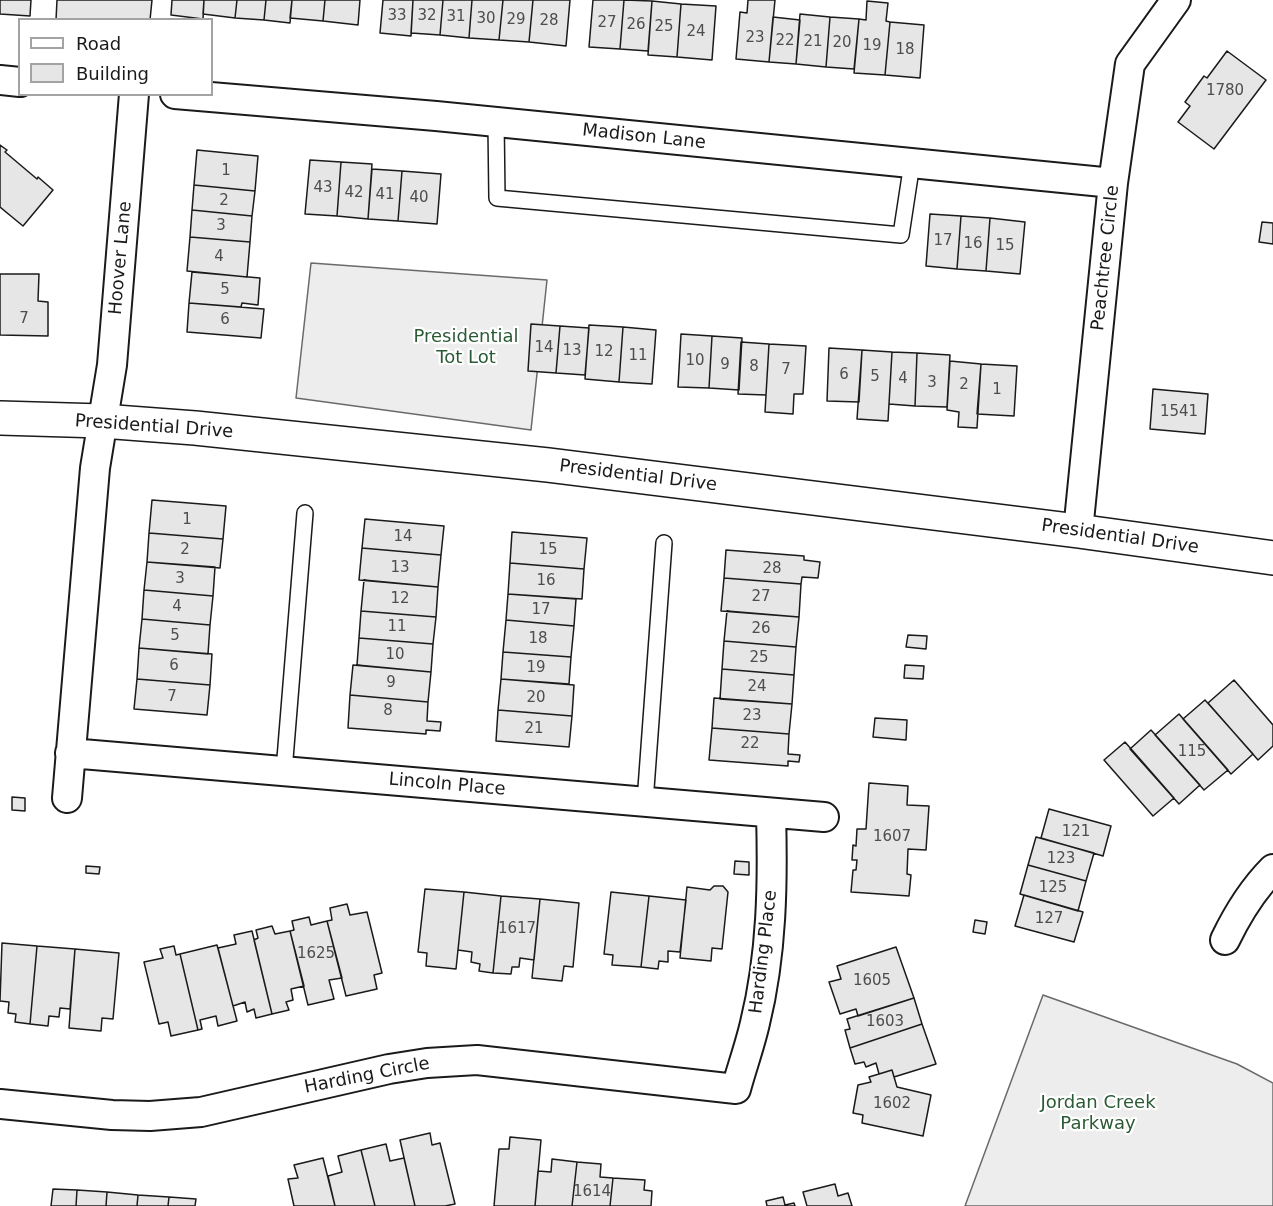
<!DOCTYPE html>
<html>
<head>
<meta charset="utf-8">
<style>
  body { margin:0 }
  #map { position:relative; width:1273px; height:1206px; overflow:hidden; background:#fff; font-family:"DejaVu Sans",sans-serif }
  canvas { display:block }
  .legend { position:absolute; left:18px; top:18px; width:195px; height:78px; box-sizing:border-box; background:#fff; border:2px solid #a3a3a3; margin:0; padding:8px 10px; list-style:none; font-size:18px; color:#1a1a1a }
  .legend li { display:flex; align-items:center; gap:12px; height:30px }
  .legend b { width:30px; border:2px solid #a3a3a3 }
</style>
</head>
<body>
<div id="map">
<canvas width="1273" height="1206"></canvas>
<ul class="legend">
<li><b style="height:8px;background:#fff"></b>Road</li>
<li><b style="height:16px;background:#e6e6e6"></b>Building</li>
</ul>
</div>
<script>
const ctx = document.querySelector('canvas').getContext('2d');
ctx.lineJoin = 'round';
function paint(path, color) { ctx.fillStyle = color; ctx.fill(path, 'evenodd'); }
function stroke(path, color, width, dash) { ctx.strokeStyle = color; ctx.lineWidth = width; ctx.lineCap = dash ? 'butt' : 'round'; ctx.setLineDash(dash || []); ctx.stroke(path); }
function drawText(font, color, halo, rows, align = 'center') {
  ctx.font = font + ' "DejaVu Sans",sans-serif'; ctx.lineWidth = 4.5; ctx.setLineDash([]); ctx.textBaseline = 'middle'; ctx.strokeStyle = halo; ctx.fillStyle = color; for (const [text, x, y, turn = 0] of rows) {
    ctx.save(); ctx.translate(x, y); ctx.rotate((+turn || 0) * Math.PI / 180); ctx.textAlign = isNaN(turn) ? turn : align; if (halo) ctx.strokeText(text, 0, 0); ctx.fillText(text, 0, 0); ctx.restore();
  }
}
const built = new Path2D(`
  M311,263L547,280L531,430L296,398Z
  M1043,995L1237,1064L1273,1083V1206H965Z`);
paint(built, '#ededed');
stroke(built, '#6a6a6a', 1.5);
const building = new Path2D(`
  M0,0H31L30,16L0,14Z
  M57,0H152L150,20H56Z
  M172,0H204L203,19L171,15Z
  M204,0H237L235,18L203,14Z
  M237,0H266L264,20L235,18Z
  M266,0H292L290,23L264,20Z
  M292,0H325L323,21L290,18Z
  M325,0H360L358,25L323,21Z
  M383,0H413L411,36L380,33Z
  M413,0H443L440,35L411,33Z
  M443,0H472L469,38L440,35Z
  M472,0H503L499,40L469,38Z
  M503,0H533L529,42L499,40Z
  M533,0H570L566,46L529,42Z
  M593,0H624L620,49L589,47Z
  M624,0L652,1L648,51L620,49Z
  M748,0H775L769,62L736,59L740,12L747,13Z
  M652,1L681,4L677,57L648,55Z
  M867,1L888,3L886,21L890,22L885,75L854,73L859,19L866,20Z
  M681,4L716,6L712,60L677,57Z
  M800,14L830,17L826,67L796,64Z
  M773,17L800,20L796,64L769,62Z
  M830,17L859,19L854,69L826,67Z
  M890,22L924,25L920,78L885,75Z
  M1227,51L1266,80L1214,149L1178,122L1190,106L1185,102L1204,76L1207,78Z
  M0,145L7,150L5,152L37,179L38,177L53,190L23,226L0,207Z
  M197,150L258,156L255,191L194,185Z
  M310,160L341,162L337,216L305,214Z
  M341,162L372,164L368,219L337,216Z
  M372,169L402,171L398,221L368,219Z
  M402,171L441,174L437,224L398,221Z
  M194,185L255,191L252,216L192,210Z
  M192,210L252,216L250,242L190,237Z
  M930,214L961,216L957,269L926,266Z
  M961,216L990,218L986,271L957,269Z
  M990,218L1025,222L1020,274L986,271Z
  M1262,222L1273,223V244L1259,242Z
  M190,237L250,242L247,277L187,271Z
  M192,272L260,278L258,305L242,303L241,307L189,303Z
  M0,274H39L38,301L48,302V336L0,335Z
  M189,303L264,309L261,338L187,332Z
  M531,324L560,326L556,373L528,371Z
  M589,325L623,327L619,382L585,379Z
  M560,326L589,328L585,375L556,373Z
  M623,327L656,330L652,384L619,382Z
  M681,334L712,336L709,388L678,387Z
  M712,336L742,338L739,390L709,388Z
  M741,342L769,344L766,395L738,394Z
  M769,344L806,346L803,394H794L793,414L765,412Z
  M829,348L862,350L859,402L827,401Z
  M862,350L892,352L888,421L857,419Z
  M892,352L917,353L915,406L889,404Z
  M917,353L950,355L947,407L915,406Z
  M950,361L981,364L977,428L958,427L959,412L947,410Z
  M981,364L1017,366L1014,416L977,414Z
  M1153,389L1208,394L1205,434L1150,429Z
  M152,500L226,506L223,539L149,533Z
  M365,519L444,526L441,555L362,548Z
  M512,532L587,538L584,569L510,563Z
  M149,533L223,539L220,568L147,562Z
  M362,548L441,555L438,587L359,580Z
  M726,550L804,556V560L820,562L818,578L802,577L801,584L724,578Z
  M147,562L215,567L213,596L144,590Z
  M510,563L584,569L582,599L508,594Z
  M724,578L801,584L799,617L721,611Z
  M364,580L438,587L436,617L361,611Z
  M144,590L213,596L210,625L142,619Z
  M508,594L576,599L574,626L506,620Z
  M361,611L436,617L433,644L359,638Z
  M727,611L799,617L796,647L724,641Z
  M142,619L210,625L208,654L139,648Z
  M506,620L574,626L571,657L503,652Z
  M908,635L927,636L926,649L906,647Z
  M359,638L433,644L431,672L357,665Z
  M724,641L796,647L794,675L722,669Z
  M139,648L212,654L210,685L137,679Z
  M503,652L571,657L569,684L501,679Z
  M353,665L431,672L428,702L350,695Z
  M905,665L924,666L923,679L904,678Z
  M722,669L794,675L792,704L720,699Z
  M137,679L210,685L207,715L134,709Z
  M501,679L574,685L572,716L498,710Z
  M1234,680L1273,725V746L1258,760L1208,703Z
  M350,695L428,702L427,721L441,722L440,731L426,730V734L348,728Z
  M714,698L792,704L789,734L712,728Z
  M1205,700L1253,754L1231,774L1183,719Z
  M498,710L572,716L569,747L496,741Z
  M1179,714L1228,770L1204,790L1155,735Z
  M875,718L907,720L906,740L873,737Z
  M712,728L789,734L788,754L800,755L799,762L788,761V766L709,760Z
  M1151,730L1200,785L1179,804L1130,749Z
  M1125,742L1174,798L1153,816L1104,760Z
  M869,783L908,786L907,805L929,806L926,850L908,849L907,874L911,875L909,896L851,892L853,870H856L857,860H852L853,845L856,846L857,829H866Z
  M12,797L25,798V811L12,810Z
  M1049,809L1111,826L1103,856L1041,838Z
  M1036,837L1094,853L1086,881L1028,865Z
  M735,861L749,862V875L734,874Z
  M1028,865L1086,881L1078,911L1020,894Z
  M86,866L100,867L99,874L86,873Z
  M714,886H723L728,892L722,949L712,948L711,961L680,958L687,887L710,890Z
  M425,889L464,892L456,969L426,966L427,953L418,952Z
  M464,892L501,896L493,973L479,971L480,964L471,962L472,952L458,950Z
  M611,892L649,896L641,967L612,965L613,955L604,954Z
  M1024,895L1083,912L1074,942L1015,926Z
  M501,896L540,899L534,960L520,958L519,967H512L511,974L493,973Z
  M649,896L686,900L680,952L668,951V962L659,961L658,969L641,967Z
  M540,899L579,903L573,967L564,966L562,981L532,978Z
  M347,904L350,915L367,912L382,973L374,975L377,989L346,996L327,921L332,920L330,908Z
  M309,917L311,925L327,921L342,978L329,980L334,999L308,1005L290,931L294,930L292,921Z
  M975,920L987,922L985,934L973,932Z
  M272,926L275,934L290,931L304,986L291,989L293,1000L286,1002L289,1010L272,1014L254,940L258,938L256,930Z
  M252,931L272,1014L256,1018L254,1009L247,1012L245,1002L233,1006L218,948L236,944L234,935Z
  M2,943L37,946L30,1024L15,1022L16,1014L8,1013L9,1002L0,1001Z
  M217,945L237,1021L218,1026L216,1016L200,1020L202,1029L198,1030L180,954Z
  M37,946L75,949L70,1009L60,1008L59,1017L49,1016L48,1026L30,1024Z
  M174,946L176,955L180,954L198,1030L171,1036L168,1022L159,1024L144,962L163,958L160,949Z
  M896,947L914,998L858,1016L856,1009L840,1014L829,982L841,979L837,966Z
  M75,949L119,953L113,1019L102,1018L101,1031L69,1028Z
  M914,998L922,1024L850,1048L845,1030L850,1029L847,1019Z
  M922,1024L936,1064L894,1077L892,1070L879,1074L876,1063L866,1067L864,1062L855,1064L850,1048Z
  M892,1070L897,1087L931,1095L923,1136L862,1123L863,1115L853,1113L858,1085L871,1082L869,1077Z
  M430,1133L432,1145L440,1143L455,1204L445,1206H415L400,1140Z
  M510,1137L541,1140L535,1206H494L499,1149H509Z
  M386,1144L390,1161L404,1158L415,1206H375L361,1150Z
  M361,1150L375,1206H335L328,1176L342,1172L338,1156Z
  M323,1158L335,1206H294L288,1179L298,1178L294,1165Z
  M552,1159L577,1162L572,1206H535L538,1171L551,1172Z
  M577,1162L601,1164L600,1177L613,1178L610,1206H572Z
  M613,1178L645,1180L644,1190L652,1191L651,1206H610Z
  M835,1184L838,1196L848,1193L852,1206H807L803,1192Z
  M53,1189L77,1190L76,1206H51Z
  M77,1190L107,1192L106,1206H76Z
  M107,1192L138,1195L137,1206H106Z
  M138,1195L169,1197L168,1206H137Z
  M169,1197L196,1199L195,1206H168Z
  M783,1197L785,1205L794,1203L795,1206H767L766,1201Z`);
paint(building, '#e6e6e6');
stroke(building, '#1a1a1a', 1.5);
const service = new Path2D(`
  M496,122L497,198L901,235L912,163
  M284,771L305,513
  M645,802L664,543`);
const minor = new Path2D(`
  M0,80L20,82
  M175,94L436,116L1113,183
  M1078,531L1113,183L1130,64L1176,0
  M70,753L824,817
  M67,798L95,468L112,365L134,94
  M1225,940C1238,913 1252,890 1273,869
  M0,1104L112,1115L150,1116L201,1112L389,1069L427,1063L477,1060L736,1089C742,1067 750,1045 755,1023C772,954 773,883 771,813`);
const tertiary = new Path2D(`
  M0,418L102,421L195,428L548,465L1078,531L1273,558`);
stroke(service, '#1a1a1a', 18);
stroke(minor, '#1a1a1a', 32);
stroke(tertiary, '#1a1a1a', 36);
stroke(service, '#fff', 15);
stroke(minor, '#fff', 28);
stroke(tertiary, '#fff', 33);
drawText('15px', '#4d4d4d', null, [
  ["33",397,16],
  ["32",427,16],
  ["31",456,17],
  ["30",486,19],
  ["29",516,20],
  ["28",549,21],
  ["27",607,23],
  ["26",636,25],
  ["25",664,27],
  ["24",696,32],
  ["23",755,38],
  ["22",785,41],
  ["21",813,42],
  ["20",842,43],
  ["19",872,46],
  ["18",905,50],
  ["1780",1225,91],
  ["1",226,171],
  ["43",323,188],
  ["42",354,193],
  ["41",385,195],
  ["40",419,198],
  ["2",224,201],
  ["3",221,226],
  ["17",943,241],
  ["16",973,244],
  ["15",1005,246],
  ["4",219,257],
  ["5",225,290],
  ["7",24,319],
  ["6",225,320],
  ["14",544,348],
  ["13",572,351],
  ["12",604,352],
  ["11",638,356],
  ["10",695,361],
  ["9",725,365],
  ["8",754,367],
  ["7",786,370],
  ["6",844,375],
  ["5",875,377],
  ["4",903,379],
  ["3",932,383],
  ["2",964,385],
  ["1",997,390],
  ["1541",1179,412],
  ["1",187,520],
  ["14",403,537],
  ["2",185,550],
  ["15",548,550],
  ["13",400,568],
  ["28",772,569],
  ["3",180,579],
  ["16",546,581],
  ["27",761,597],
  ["12",400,599],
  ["4",177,607],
  ["17",541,610],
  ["11",397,627],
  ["26",761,629],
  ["5",175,636],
  ["18",538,639],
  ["10",395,655],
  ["25",759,658],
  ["6",174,666],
  ["19",536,668],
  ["9",391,683],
  ["24",757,687],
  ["7",172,697],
  ["20",536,698],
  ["8",388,711],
  ["23",752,716],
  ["21",534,729],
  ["22",750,744],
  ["115",1192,752],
  ["121",1076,832],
  ["1607",892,837],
  ["123",1061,859],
  ["125",1053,888],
  ["127",1049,919],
  ["1617",517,929],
  ["1625",316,954],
  ["1605",872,981],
  ["1603",885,1022],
  ["1602",892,1104],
  ["1614",592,1192]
]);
drawText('18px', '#1a1a1a', '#fff', [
  ["Madison Lane",644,137,6],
  ["Hoover Lane",121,258,-85],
  ["Peachtree Circle",1106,258,-84],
  ["Presidential Drive",154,427,4],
  ["Presidential Drive",638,476,7],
  ["Presidential Drive",1120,537,8],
  ["Lincoln Place",447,785,5],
  ["Harding Place",764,952,-83],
  ["Harding Circle",367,1076,-11]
]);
drawText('18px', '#2b5a34', '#fff', [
  ["Presidential",466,337],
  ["Tot Lot",466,358],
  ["Jordan Creek",1098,1103],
  ["Parkway",1098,1124]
]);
</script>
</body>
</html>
